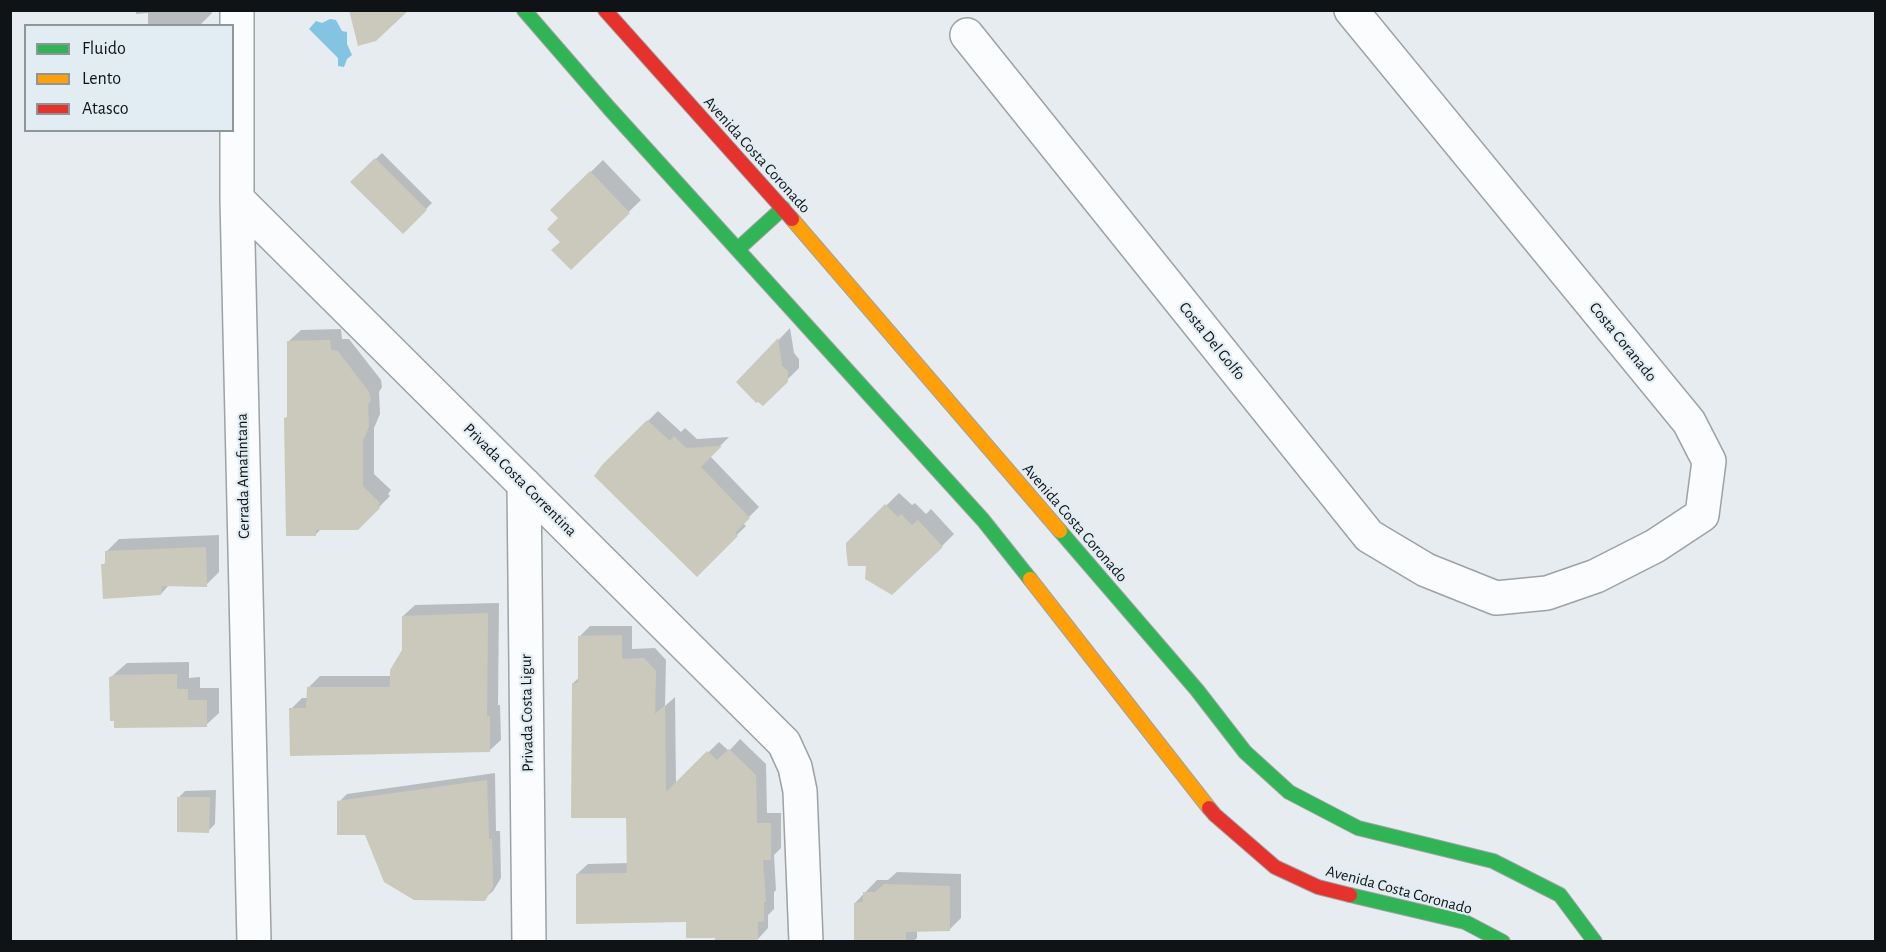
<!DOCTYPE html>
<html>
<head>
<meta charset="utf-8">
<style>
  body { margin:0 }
  #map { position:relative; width:1886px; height:952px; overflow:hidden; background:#e6ecef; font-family:"Alegreya Sans",sans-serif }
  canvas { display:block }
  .frame { position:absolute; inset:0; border:12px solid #0f1315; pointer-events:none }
  .legend { position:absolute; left:24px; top:24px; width:210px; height:108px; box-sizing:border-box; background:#e2edf3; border:2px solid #8e969a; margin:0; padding:8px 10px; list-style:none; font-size:18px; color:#0f1315 }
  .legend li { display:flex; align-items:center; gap:12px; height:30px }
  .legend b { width:30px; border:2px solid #8e969a }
</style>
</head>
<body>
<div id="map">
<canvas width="1886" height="952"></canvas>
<div class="frame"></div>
<ul class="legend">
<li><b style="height:8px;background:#30b455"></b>Fluido</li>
<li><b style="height:8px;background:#ff9f0a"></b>Lento</li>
<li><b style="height:8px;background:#e5322d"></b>Atasco</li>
</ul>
</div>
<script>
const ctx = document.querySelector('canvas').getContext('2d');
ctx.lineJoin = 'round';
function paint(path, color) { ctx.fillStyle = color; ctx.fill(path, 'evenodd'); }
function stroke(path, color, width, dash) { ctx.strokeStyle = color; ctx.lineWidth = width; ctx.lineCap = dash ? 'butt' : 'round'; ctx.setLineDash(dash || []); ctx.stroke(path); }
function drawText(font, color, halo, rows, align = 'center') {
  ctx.font = font + ' "Alegreya Sans",sans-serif'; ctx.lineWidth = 4.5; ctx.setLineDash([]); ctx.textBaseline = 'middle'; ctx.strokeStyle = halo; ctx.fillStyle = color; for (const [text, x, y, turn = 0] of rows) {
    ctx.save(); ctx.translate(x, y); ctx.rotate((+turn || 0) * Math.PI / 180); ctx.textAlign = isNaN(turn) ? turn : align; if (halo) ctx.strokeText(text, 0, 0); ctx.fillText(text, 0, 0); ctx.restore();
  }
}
paint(new Path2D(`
  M330,19L336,20L342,31L347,32V44L352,55L347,59L344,67L338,66V58L309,29L316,21L322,23Z`), '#83c4e2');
paint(new Path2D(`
  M136,10H212V13L199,26H148V13L136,14Z
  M382,153L432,203L403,232L352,182Z
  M603,160L641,200L571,268L562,242L560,218L552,210Z
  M790,328L794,353L799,359V368L763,404L738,382Z
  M341,329L342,339H349L381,380L382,387L379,392L380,414L374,428V474L391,490L388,494L390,496L358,528L321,529L316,534L286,418L288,416L289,341L301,330Z
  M658,411L681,432L685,428L697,439L729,437L710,456L759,507L743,523L746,526L697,574L603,466Z
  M899,493L912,505L915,503L926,514L931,509L954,534L942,546L867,565L847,544Z
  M219,535V572L206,585L170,584L161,594L103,565L107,561L106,552L119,539Z
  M499,603L498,705H500L501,740L489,751L291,709L302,698H308V688L320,676H391L403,651V616L415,605Z
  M590,626H632V649L655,648L666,660L665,706L675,697L676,784L719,742L729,751L740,739L766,764L767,813H781V848L774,855L776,890L774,892V909L768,915V928L758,939L717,936L688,920L577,874L588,864L629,863L628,816L573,683L580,677L579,637Z
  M189,662V678L200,677V688H219V713L206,725L111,677L127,663Z
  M495,773L496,831H500L501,878L493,891L484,899L366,833L339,802L347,794Z
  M216,790L215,824L208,831L179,797L185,791Z
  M897,872L961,874V918L949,930H917V938L913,942H855V903L877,880H888Z`), '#0003');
paint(new Path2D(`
  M349,10H409L376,41L358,46Z
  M375,158L427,210L403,234L350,182Z
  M590,171L630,213L571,270L551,250L560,242L547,229L558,218L550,210Z
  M778,338L782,366L788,371V382L763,406L758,402L756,403L736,382Z
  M330,340L331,350L338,351L369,392L371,400L368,405L369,427L363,440V486L380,503L378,506L380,508L358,530H316V536H286L284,418L287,417V341Z
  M647,420L670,441L674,436L686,448L722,446L701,467L750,518L735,533L738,536L697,577L594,476L602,465Z
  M885,504L898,517L901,514L912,525L918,520L943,547L892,595L865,579L866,566H848L846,549V543Z
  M206,547L207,587L162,586L161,595L103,599L101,564H105V551Z
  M488,613L487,716H490V752L290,756L289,708H306L307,687H390V670L402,650V616Z
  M622,635V659L644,658L656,671L655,714L665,705L666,792L707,751L717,760L729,749L756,775L757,823H771V860H763L766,902H764V921L758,922V940L715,941V938H686V922L576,924V874L627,873L626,818H571L572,683H578V636Z
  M177,674V689H188V700H207V727L114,728V721H110L109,677L113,676V675Z
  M487,780L489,839H492L493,887L485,901L414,900L384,882L365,835H337V801Z
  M177,797H210L209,833L177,832Z
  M884,884L950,886V931L906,932V942H854V903L863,902V892H875Z`), '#cbc9bb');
const street = new Path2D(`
  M237,10V199L254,942
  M967,35L1369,536L1426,570L1496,598L1547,593L1596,576L1655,546L1702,515L1709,461L1689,422L1351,10
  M237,199L784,743L795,767L800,791L806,942
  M524,484L529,942`);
const fast = new Path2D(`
  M524,10L609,108L983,520L1030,579
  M738,249L783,208
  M1060,531L1197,690L1245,752L1289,792L1358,828L1493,861L1560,895L1595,942
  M1350,895L1465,922L1503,942`);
const slow = new Path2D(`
  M792,219L1060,531
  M1030,579L1209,808`);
const jam = new Path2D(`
  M605,10L792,219
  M1209,808L1215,815L1275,867L1318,887L1350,895`);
stroke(street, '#9da2a4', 36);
stroke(fast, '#9da2a4', 16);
stroke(slow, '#9da2a4', 16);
stroke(jam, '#9da2a4', 16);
stroke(street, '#fbfcfd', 33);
stroke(fast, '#30b455', 14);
stroke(slow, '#ff9f0a', 14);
stroke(jam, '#e5322d', 14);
drawText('16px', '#0f1315', '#e2edf3', [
  ["Avenida Costa Coronado",757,155,48],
  ["Costa Del Golfo",1212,341,51],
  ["Costa Coranado",1623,342,51],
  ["Cerrada Amafintana",243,476,-91],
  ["Privada Costa Correntina",520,480,45],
  ["Avenida Costa Coronado",1075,523,49],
  ["Privada Costa Ligur",527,713,-91],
  ["Avenida Costa Coronado",1399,890,15]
]);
</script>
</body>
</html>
